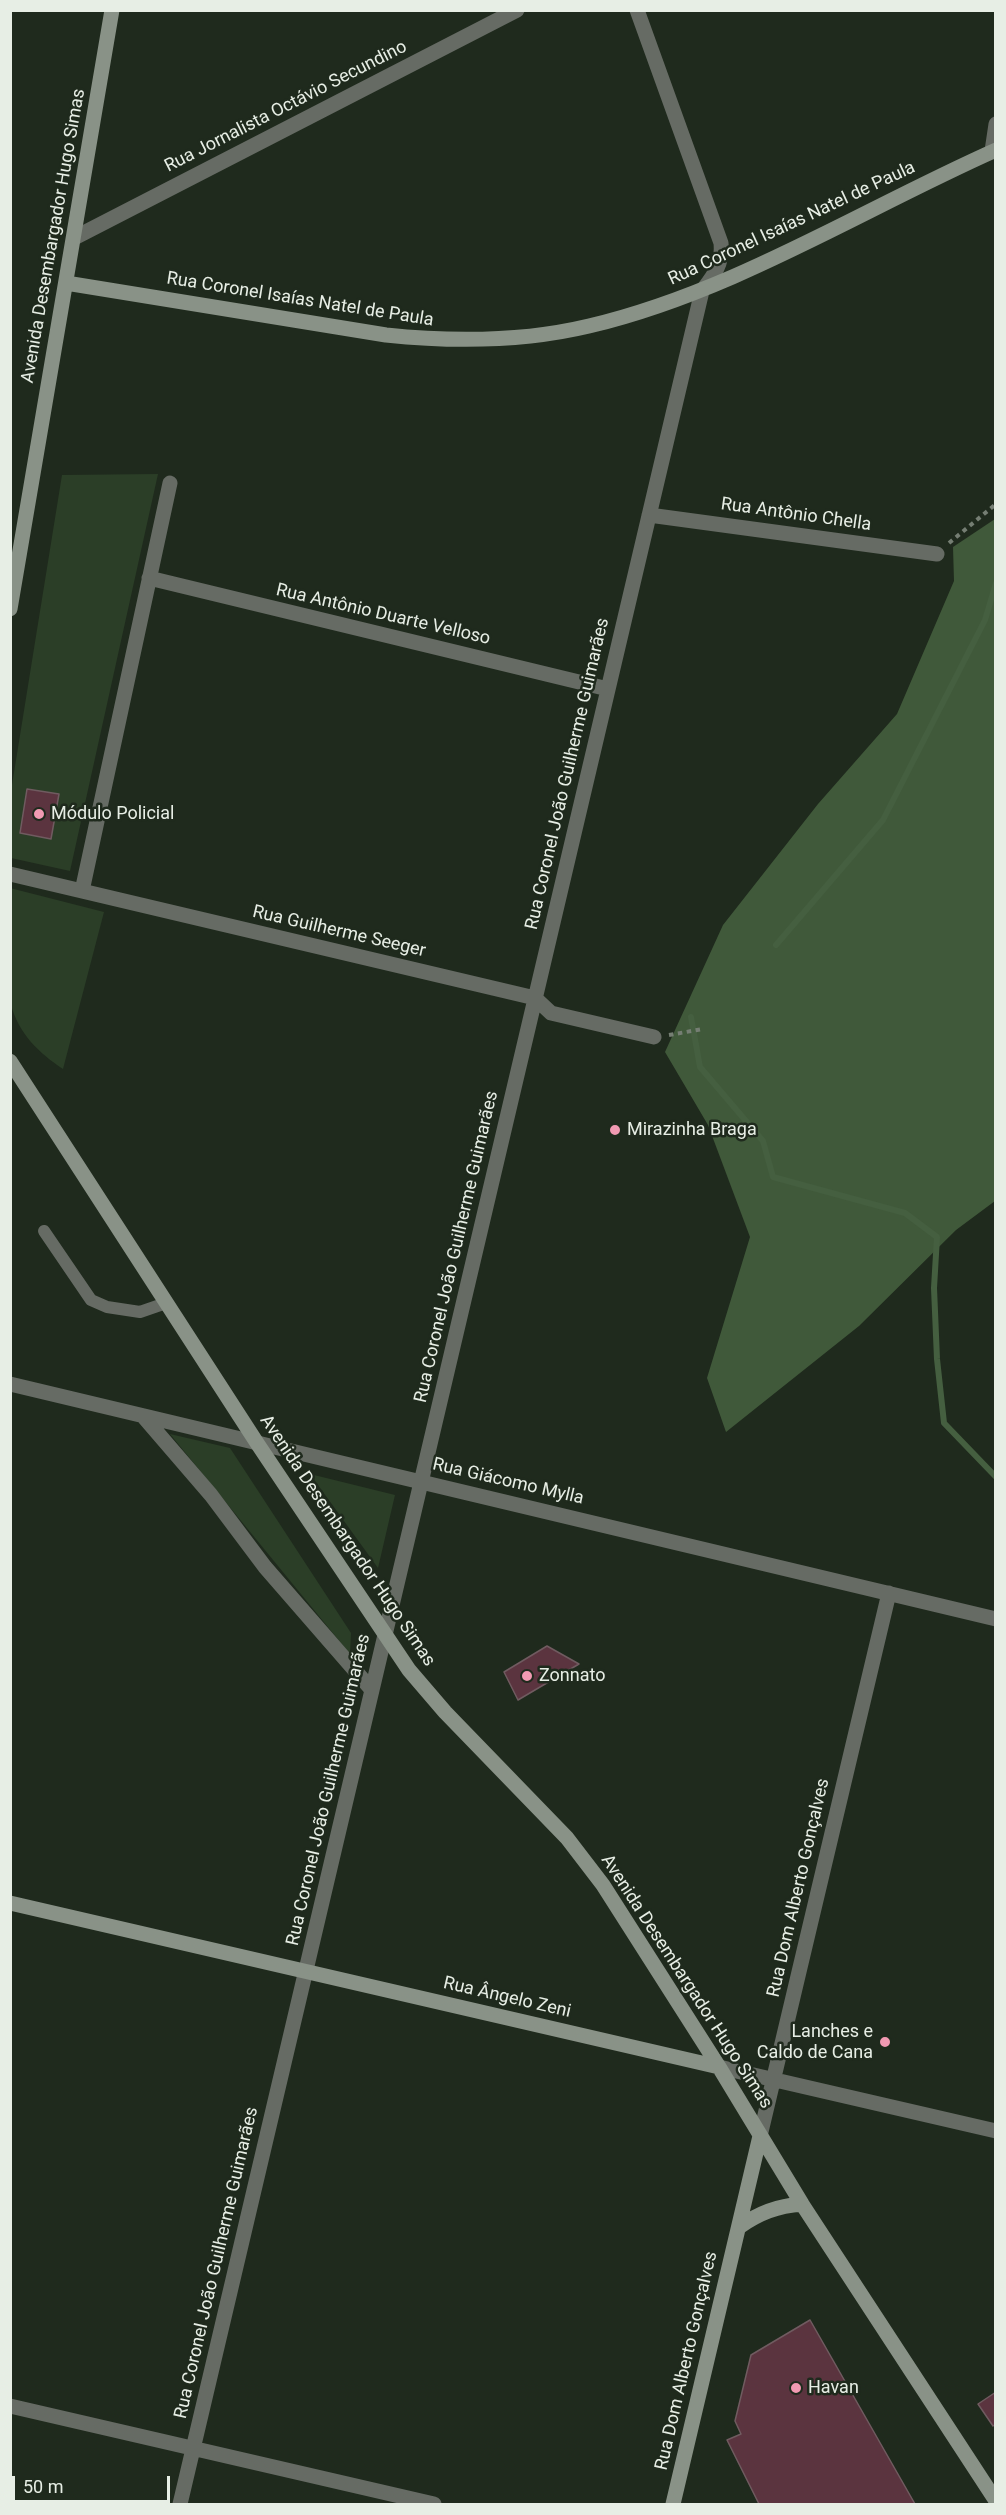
<!DOCTYPE html>
<html>
<head>
<meta charset="utf-8">
<style>
  body { margin:0 }
  #map { position:relative; width:1006px; height:2515px; overflow:hidden; background:#1f2a1d; font-family:Roboto,sans-serif }
  canvas { display:block }
  .frame { position:absolute; inset:0; border:12px solid #e7eee5; pointer-events:none }
  .scale { position:absolute; left:12px; top:2476px; width:158px; height:27px; box-sizing:border-box; border:3px solid #e7eee5; border-top:0; padding-left:8px; font-size:18px; line-height:21px; white-space:nowrap; color:#e7eee5; -webkit-text-stroke:4px #1f2a1d; paint-order:stroke }
</style>
</head>
<body>
<div id="map">
<canvas width="1006" height="2515"></canvas>
<div class="frame"></div>
<div class="scale">50 m</div>
</div>
<script>
const ctx = document.querySelector('canvas').getContext('2d');
ctx.lineJoin = 'round';
function paint(path, color) { ctx.fillStyle = color; ctx.fill(path, 'evenodd'); }
function stroke(path, color, width, dash) { ctx.strokeStyle = color; ctx.lineWidth = width; ctx.lineCap = dash ? 'butt' : 'round'; ctx.setLineDash(dash || []); ctx.stroke(path); }
function drawText(font, color, halo, rows, align = 'center') {
  ctx.font = font + ' Roboto,sans-serif'; ctx.lineWidth = 5; ctx.setLineDash([]); ctx.textBaseline = 'middle'; ctx.strokeStyle = halo; ctx.fillStyle = color; for (const [text, x, y, turn = 0] of rows) {
    ctx.save(); ctx.translate(x, y); ctx.rotate((+turn || 0) * Math.PI / 180); ctx.textAlign = isNaN(turn) ? turn : align; if (halo) ctx.strokeText(text, 0, 0); ctx.fillText(text, 0, 0); ctx.restore();
  }
}
paint(new Path2D(`
  M158,474L70,871L11,858V791L62,475Z
  M10,888L104,912L63,1069C39,1053 19,1034 11,1005Z
  M170,1434L230,1448L351,1633L350,1654Z
  M310,1474L395,1495L378,1568Z`), '#2b3e27');
paint(new Path2D(`
  M995,519V1201L956,1230L859,1326L726,1432L707,1378L750,1237L708,1125L665,1052L723,925L818,804L897,714L954,581L953,547Z`), '#40593a');
stroke(new Path2D(`
  M776,945L883,820L985,620L996,583
  M691,1017L700,1067L763,1141L773,1177L905,1213L937,1237L934,1288L937,1359L944,1423L996,1477`), '#455f40', 6);
const building = new Path2D(`
  M27,789L59,794L51,839L20,833Z
  M547,1646L579,1664L518,1700L504,1672Z
  M810,2320L915,2504H759L727,2440L741,2434L735,2421L751,2355Z
  M996,2392V2424L993,2426L978,2404Z`);
paint(building, '#5b343f');
stroke(building, '#705b60', 1.5);
stroke(new Path2D(`
  M949,543L996,504
  M669,1035L703,1029`), '#757e73', 4, [4.5, 4.5]);
stroke(new Path2D(`
  M44,1231L91,1300L107,1307L140,1312L166,1303`), '#666b64', 12);
stroke(new Path2D(`
  M992,151L996,124
  M74,238L517,10
  M649,515L937,554
  M149,578L608,689
  M10,874L535,998L551,1013L654,1037
  M82,891L170,483
  M10,1384L996,1619
  M143,1416L211,1495L265,1567L372,1690
  M719,2067L996,2131
  M760,2136L889,1593
  M10,2406L434,2504
  M180,2504L702,291C714,275 723,264 721,243L637,10`), '#666b64', 15);
stroke(new Path2D(`
  M66,283L386,335C453,342 522,342 589,326C733,292 861,210 996,150
  M10,609L112,10
  M10,1061L257,1443L409,1670L445,1712L567,1838L603,1885L719,2067L802,2204L996,2501
  M10,1903L719,2067
  M739,2227C759,2213 777,2206 802,2204
  M673,2504L760,2136`), '#899287', 15);
for (const [x, y, r, color] of [
  [39,814,6,"#f19ab2"],
  [615,1130,6,"#f19ab2"],
  [527,1676,6,"#f19ab2"],
  [885,2042,6,"#f19ab2"],
  [796,2388,6,"#f19ab2"]
]) { const dot = new Path2D(); dot.arc(x, y, r, 0, 2 * Math.PI); ctx.fillStyle = color; ctx.fill(dot); stroke(dot, '#1f2a1d', 2); }
drawText('18px', '#e7eee5', '#1f2a1d', [
  ["Rua Jornalista Octávio Secundino",286,107,-27],
  ["Rua Coronel Isaías Natel de Paula",792,224,-25],
  ["Avenida Desembargador Hugo Simas",54,236,-80],
  ["Rua Coronel Isaías Natel de Paula",300,300,9],
  ["Rua Antônio Chella",796,515,8],
  ["Rua Antônio Duarte Velloso",383,615,13],
  ["Rua Coronel João Guilherme Guimarães",568,774,-77],
  ["Rua Guilherme Seeger",339,932,13],
  ["Rua Coronel João Guilherme Guimarães",457,1247,-77],
  ["Rua Giácomo Mylla",508,1482,13],
  ["Avenida Desembargador Hugo Simas",347,1541,56],
  ["Rua Coronel João Guilherme Guimarães",329,1790,-77],
  ["Rua Dom Alberto Gonçalves",799,1888,-77],
  ["Avenida Desembargador Hugo Simas",686,1982,57],
  ["Rua Ângelo Zeni",507,1998,13],
  ["Rua Coronel João Guilherme Guimarães",217,2263,-77],
  ["Rua Dom Alberto Gonçalves",687,2361,-77]
]);
drawText('18px', '#e7eee5', '#1f2a1d', [
  ["Módulo Policial",51,814],
  ["Mirazinha Braga",627,1130],
  ["Zonnato",539,1676],
  ["Lanches e",873,2032,"right"],
  ["Caldo de Cana",873,2053,"right"],
  ["Havan",808,2388]
], 'left');
</script>
</body>
</html>
